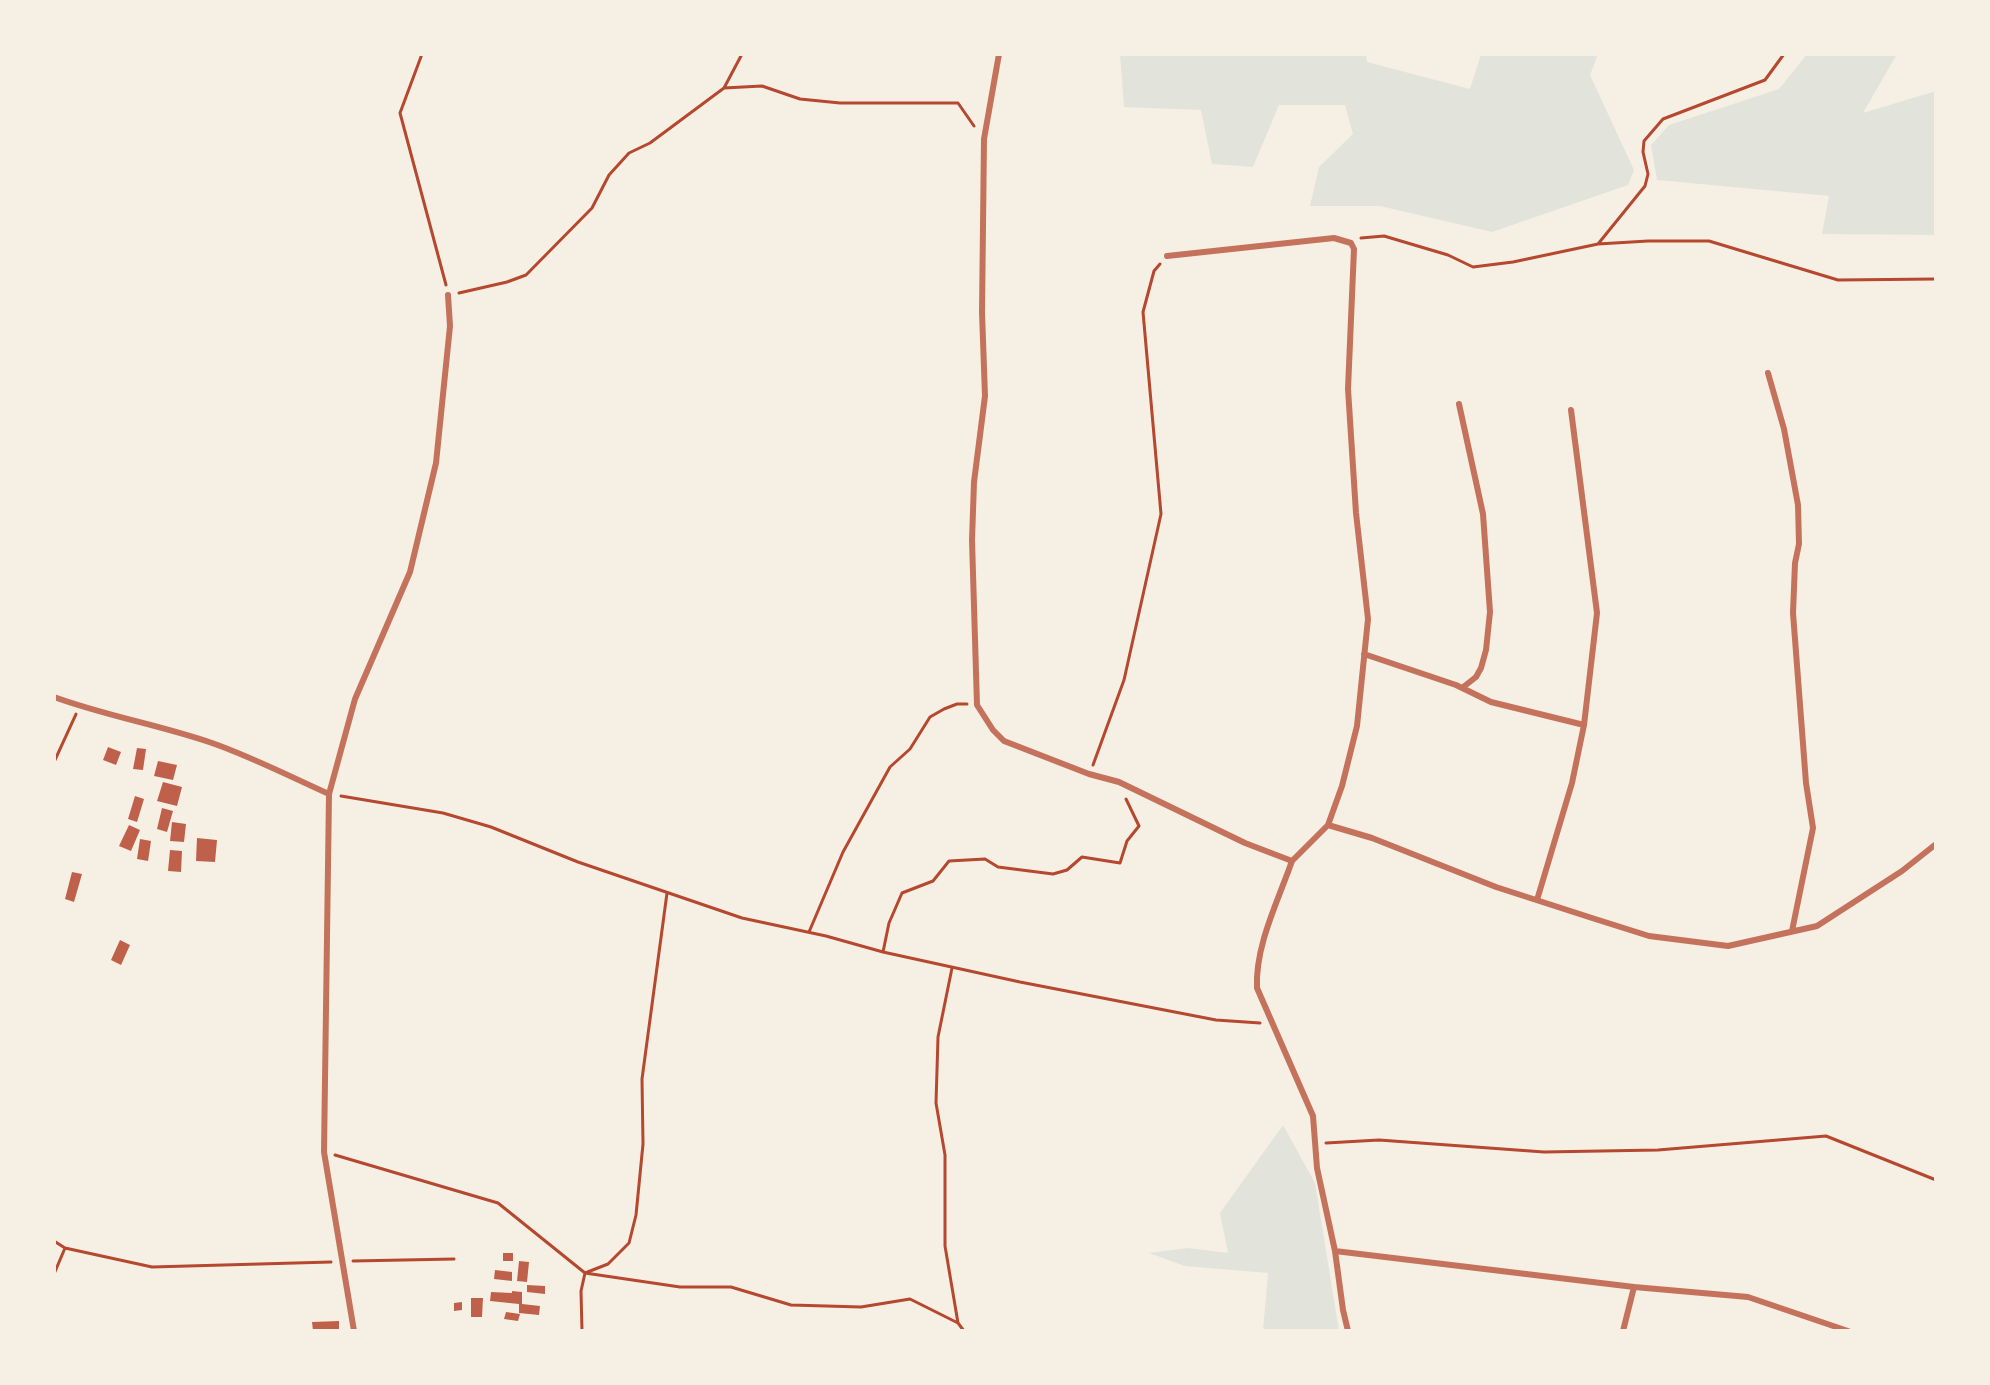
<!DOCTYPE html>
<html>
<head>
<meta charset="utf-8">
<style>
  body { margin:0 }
  #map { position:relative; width:1990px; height:1385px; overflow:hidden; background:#f6efe4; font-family:"Source Sans 3",sans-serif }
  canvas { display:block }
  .frame { position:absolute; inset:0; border:56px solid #f6efe4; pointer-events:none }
</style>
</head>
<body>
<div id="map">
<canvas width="1990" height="1385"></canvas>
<div class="frame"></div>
</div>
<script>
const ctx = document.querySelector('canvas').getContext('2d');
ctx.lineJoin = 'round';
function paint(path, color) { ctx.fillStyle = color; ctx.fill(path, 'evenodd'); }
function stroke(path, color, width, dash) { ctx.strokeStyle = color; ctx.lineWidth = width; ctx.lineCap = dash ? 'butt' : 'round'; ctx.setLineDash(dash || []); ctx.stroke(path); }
paint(new Path2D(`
  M1120,54H1366L1367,62L1470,89L1481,54H1598L1590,75L1634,170L1628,185L1492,232L1380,206H1310L1319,167L1353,134L1345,105H1279L1253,167L1212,164L1201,110L1124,107Z
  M1807,54H1897L1863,113L1936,91V235L1822,234L1829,196L1657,180L1651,145L1669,125L1779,89Z
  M1283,1125L1315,1183L1339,1331H1263L1268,1273L1185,1266L1149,1253L1188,1248L1228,1253L1220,1213Z`), '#e2e4dc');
paint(new Path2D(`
  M108,747L121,752L116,765L103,760Z
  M137,748L146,749L143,770L133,769Z
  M158,761L177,765L173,780L154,776Z
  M163,782L182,787L177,806L157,801Z
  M135,796L144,799L137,822L128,819Z
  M162,808L173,811L167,832L157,829Z
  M172,822L186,824L184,842L170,841Z
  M129,825L140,830L131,851L119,846Z
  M197,838L217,840L215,862L196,861Z
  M140,839L151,841L148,861L137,859Z
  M170,850L182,851L181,872L168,871Z
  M72,872L82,874L74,902L65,899Z
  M120,940L130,945L121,965L111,960Z
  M503,1253H513V1261H503Z
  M519,1261L529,1262L527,1282L517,1281Z
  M495,1270L512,1272V1281L494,1279Z
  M527,1285L545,1286V1294L527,1292Z
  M512,1291L522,1292V1304L540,1306L539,1315L519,1313V1304L490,1301L491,1292L512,1293Z
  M471,1298H483L482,1317H471Z
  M462,1302V1310L454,1311V1303Z
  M506,1312L520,1314L518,1321L504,1319Z
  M339,1321V1331H313L312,1322Z`), '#bf614a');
stroke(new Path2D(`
  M422,54L400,113L446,285
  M724,88L762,86L800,99L840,103H958L974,126
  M1361,238L1384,236L1448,255L1473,267L1513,262L1598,244L1645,186L1648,174L1643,152L1644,141L1663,119L1765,80L1784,54
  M1598,244L1648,241H1709L1838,280L1936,279
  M459,293L507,282L526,275L592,208L609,175L629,153L650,143L724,88L742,54
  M54,762L76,714
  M1093,765L1124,680L1161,514L1143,312L1154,271L1160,264
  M341,796L443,813L491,827L578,862L742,918L826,936L883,952L1020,982L1216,1020L1260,1023
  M809,932L843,852L890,767L910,749L930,717L944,709L957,704H967
  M883,952L889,923L902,893L933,881L949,861L985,859L998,867L1053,874L1067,870L1082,857L1120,863L1127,841L1139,826L1126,799
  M952,968L938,1037L936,1103L945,1155V1246L958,1323
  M1326,1143L1379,1140L1544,1152L1658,1150L1826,1136L1936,1180
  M335,1155L498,1203L585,1273L680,1287H731L791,1305L861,1307L910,1299L958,1323L964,1331
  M54,1241L65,1248L54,1274
  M65,1248L152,1267L331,1262
  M353,1261L454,1259
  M582,1331L581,1291L585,1273L608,1264L629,1243L636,1215L643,1144L642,1079L667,893`), '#b5482f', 3);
stroke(new Path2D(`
  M999,54L984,139L982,312L985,396L974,482L972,540L977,705L993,730L1004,741L1089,774L1119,782L1245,843L1292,861C1278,901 1255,946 1257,988L1313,1116L1317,1168L1335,1251L1343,1310L1348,1331
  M1167,256L1334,238L1351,243L1354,249L1348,389L1356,513L1368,619L1357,726L1342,786L1328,825L1292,861
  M1768,373L1784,429L1798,505L1799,544L1795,563L1793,613L1806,783L1813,828L1792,931
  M1459,404L1483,514L1490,612L1486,650L1481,668L1476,677L1462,688
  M1571,410L1597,613L1584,725
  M1364,654L1456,685L1491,702L1584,725L1572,783L1537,900
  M54,697C106,716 160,725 212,743C252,757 291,777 329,794L324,1152L354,1331
  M329,794L355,699L410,572L436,463L450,326L448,295
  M1328,825L1372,838L1496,887L1592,918L1649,936L1728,946L1817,926L1902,871L1936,844
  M1335,1251L1634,1287L1748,1297L1848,1331
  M1623,1331L1634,1287`), '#c5725c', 6);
</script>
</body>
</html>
